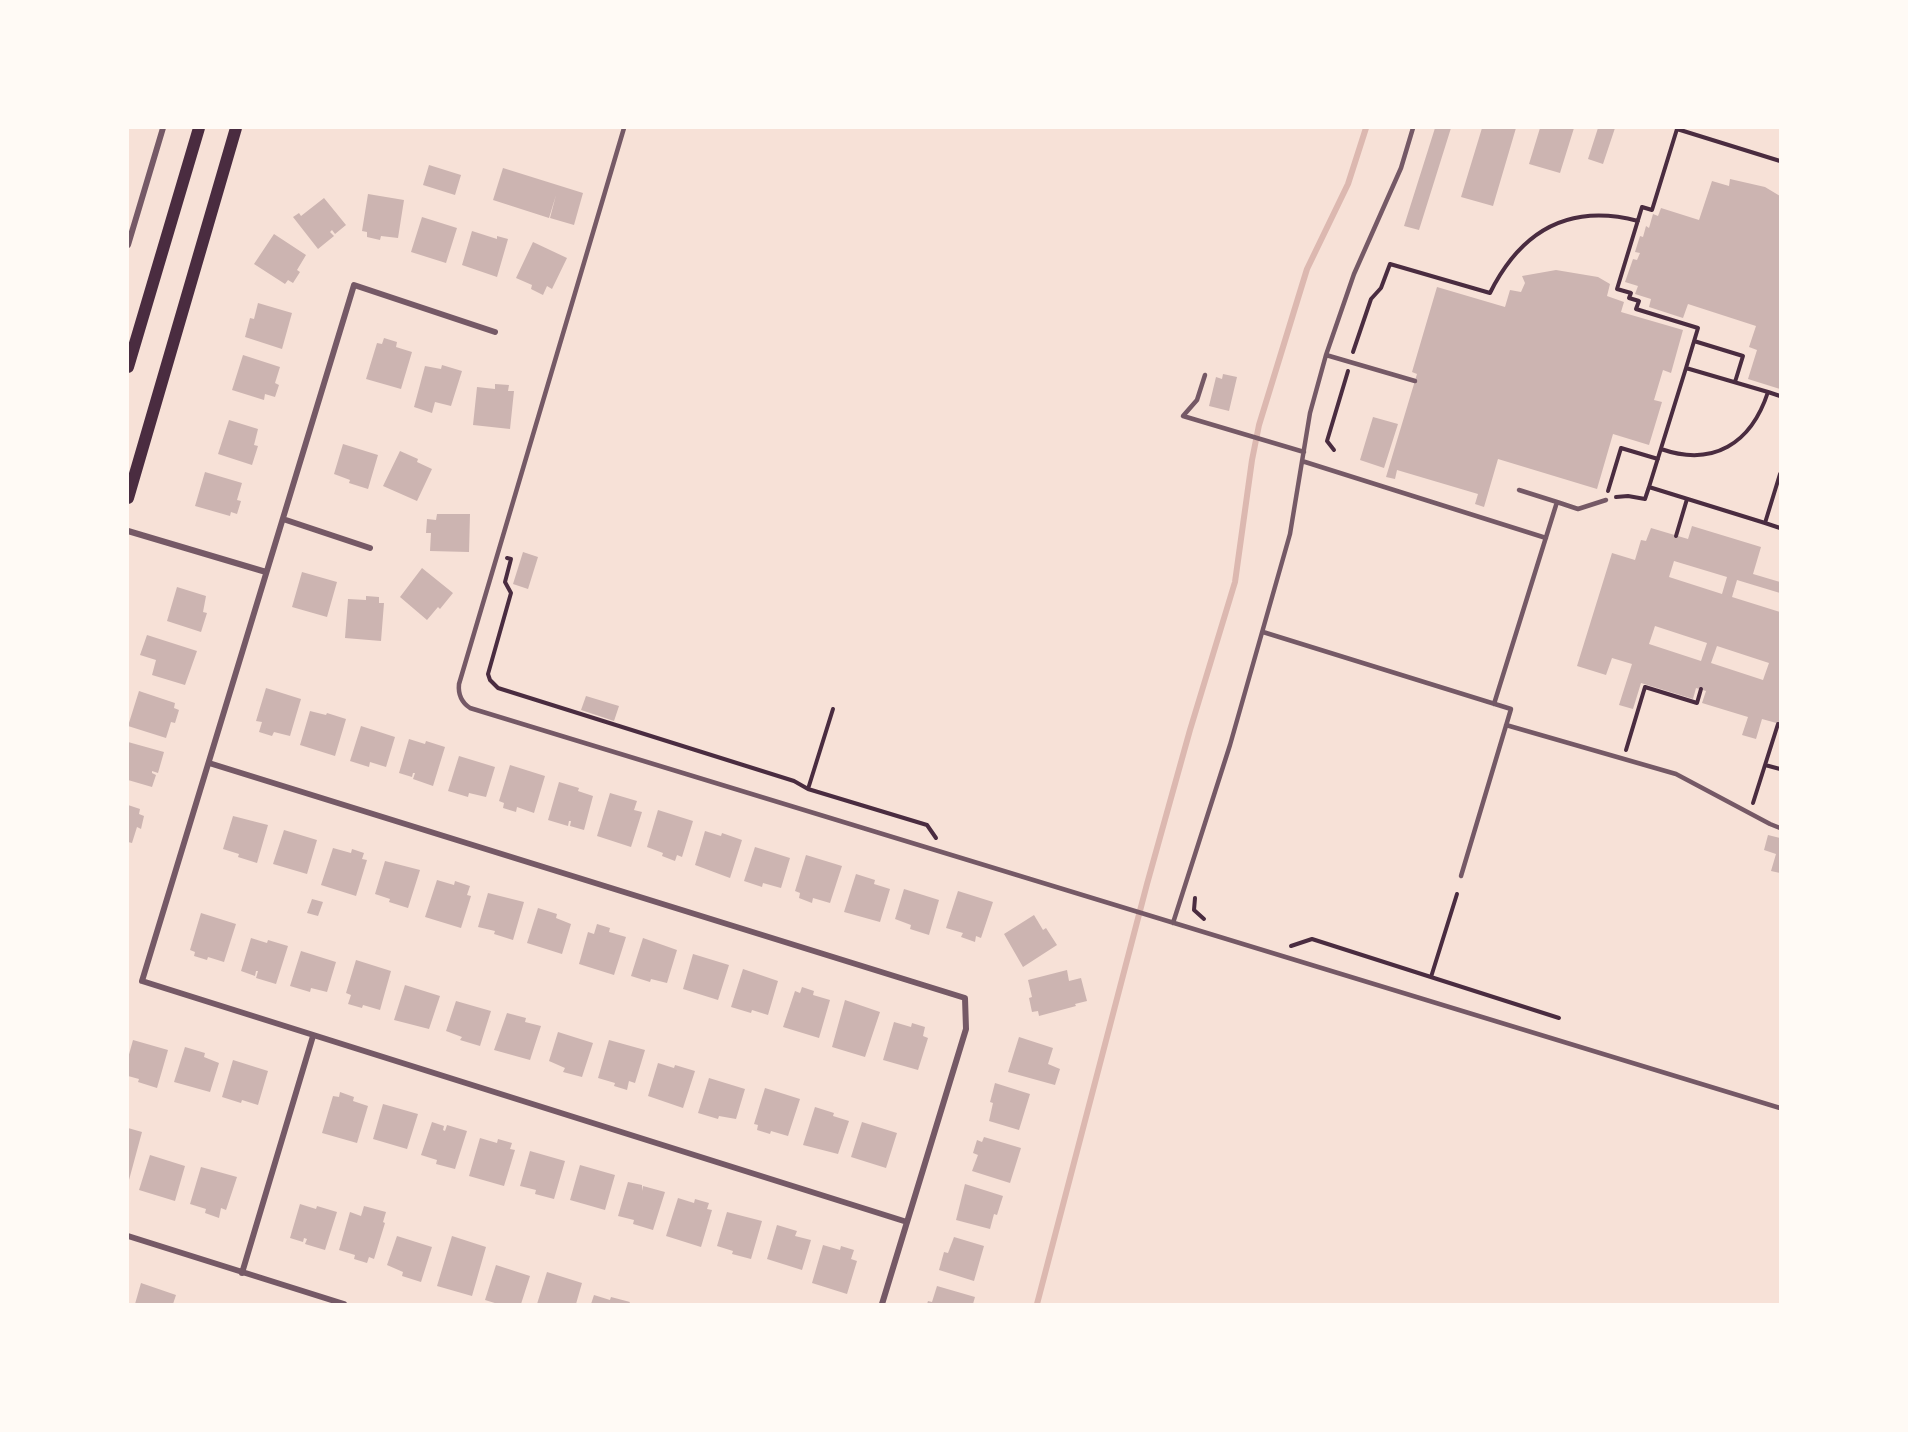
<!DOCTYPE html>
<html>
<head>
<meta charset="utf-8">
<style>
  body { margin:0 }
  #map { position:relative; width:1908px; height:1432px; overflow:hidden; background:#f7e1d7; font-family:"Titillium Web",sans-serif }
  canvas { display:block }
  .frame { position:absolute; inset:0; border:129px solid #fffaf5; pointer-events:none }
</style>
</head>
<body>
<div id="map">
<canvas width="1908" height="1432"></canvas>
<div class="frame"></div>
</div>
<script>
const ctx = document.querySelector('canvas').getContext('2d');
ctx.lineJoin = 'round';
function stroke(path, color, width, dash) { ctx.strokeStyle = color; ctx.lineWidth = width; ctx.lineCap = dash ? 'butt' : 'round'; ctx.setLineDash(dash || []); ctx.stroke(path); }
function paint(path, color) { ctx.fillStyle = color; ctx.fill(path, 'evenodd'); }
stroke(new Path2D(`
  M1037,1304L1147,884L1190,730L1235,582L1252,460L1259,425L1307,269L1348,184L1366,128`), '#dcb8b0', 6);
paint(new Path2D(`
  M1435,128H1451L1419,230L1404,226Z
  M1482,128H1516L1493,206L1461,197Z
  M1540,128H1574L1560,173L1529,164Z
  M1598,128H1615L1603,164L1588,159Z
  M429,165L461,175L455,195L423,185Z
  M503,168L583,193L574,225L550,218L556,195L549,218L493,200Z
  M1730,179L1765,187L1780,196V389L1748,379L1757,350L1749,347L1756,326L1688,304L1683,318L1649,307L1651,299L1635,294L1638,286L1625,282L1633,259L1637,260L1640,253L1635,252L1640,236L1643,237L1646,226L1649,228L1653,214L1658,216L1661,208L1699,220L1712,181L1729,186Z
  M368,194L404,200L398,238L381,236L380,240L367,237V232L362,231Z
  M324,198L346,225L335,234L332,230L330,232L334,236L318,249L293,217L299,213L301,216Z
  M422,217L457,228L446,263L411,252Z
  M472,231L497,239V236L508,239L497,277L462,265Z
  M274,234L306,255L297,270L300,272L293,283L288,280L285,284L254,264Z
  M533,242L567,258L552,289L547,286L543,295L531,289L532,285L516,278Z
  M1556,270L1598,277L1610,284L1607,296L1624,302L1621,312L1683,330L1671,373L1663,370L1654,400L1662,402L1649,445L1613,434L1597,489L1498,459L1484,507L1475,504L1478,494L1397,470L1395,479L1386,477L1417,374L1412,372L1437,287L1505,307L1510,290L1521,292L1525,283L1522,276Z
  M258,303L292,313L282,349L245,337L250,318L254,319Z
  M384,338L397,342L396,347L412,352L401,389L366,379L377,343L382,344Z
  M243,355L280,367L275,383L279,385L275,397L265,394L264,400L232,390Z
  M442,365L462,371L451,406L435,402L432,413L414,407L425,366L441,369Z
  M1223,374L1237,377L1229,411L1209,406L1216,377L1222,379Z
  M495,384L509,385L508,391H514L510,429L473,425L477,387L495,389Z
  M1373,417L1398,424L1384,468L1360,460Z
  M229,420L258,429L254,445L258,446L252,465L218,454Z
  M343,444L378,455L368,489L349,483L350,480L334,474Z
  M400,451L418,459L417,462L432,469L417,501L383,486Z
  M205,472L242,483L237,500L241,501L237,514L231,512L230,516L195,506Z
  M437,514H470L469,552L430,551L431,533H426L427,519L436,520Z
  M1692,526L1761,547L1753,574L1780,582V593L1737,580L1732,597L1780,612V724L1762,719L1756,739L1742,735L1748,717L1702,703L1706,691L1696,688L1693,699L1641,683L1633,709L1619,705L1632,664L1612,658L1606,675L1577,666L1612,553L1635,560L1641,540L1646,541L1651,528L1688,539ZM1674,561L1727,577L1722,594L1669,577ZM1655,626L1707,643L1701,661L1649,644ZM1717,646L1769,663L1763,680L1711,663Z
  M523,552L538,557L528,589L513,584Z
  M422,568L453,593L440,609L438,607L427,620L400,597Z
  M302,572L337,582L327,617L292,607Z
  M177,587L206,596L203,612L207,613L201,632L167,621Z
  M366,596L379,597V603H384L381,641L345,638L348,599L366,600Z
  M147,635L197,651L185,685L152,675L156,660L140,655Z
  M266,688L301,699L290,736L274,732L272,736L259,732L262,722L256,721Z
  M139,691L175,703L174,708L179,710L175,723L171,722L166,738L128,726Z
  M586,696L619,706L614,721L581,710Z
  M310,711L326,715L327,713L346,719L335,756L300,745Z
  M361,726L395,737L386,767L370,762L369,767L350,761Z
  M409,739L425,744L426,741L445,747L433,786L413,779L415,773H413L412,777L399,773Z
  M128,742L164,752L158,773L152,771V773L156,775L152,787L128,780Z
  M459,756L495,767L486,797L469,793L468,797L448,791Z
  M510,765L545,776L534,813L517,807L516,812L503,808L504,803L499,801Z
  M559,782L579,788L578,791L593,796L584,830L570,826L571,821H569L568,826L548,820Z
  M610,793L637,801L634,810L642,812L631,847L597,836Z
  M128,805L140,809L139,814L144,816L141,829L137,827L132,843L128,842Z
  M658,810L693,821L682,857L677,855L675,861L662,856L663,853L647,847Z
  M233,816L268,825L257,863L238,857L239,854L223,849Z
  M284,830L317,840L307,874L273,864Z
  M705,831L721,836L722,833L742,840L730,878L695,865Z
  M1768,835L1780,838V873L1771,871L1776,854L1764,850Z
  M755,847L790,858L781,888L763,883L762,887L744,881Z
  M333,848L351,853L352,849L364,853L362,859L367,860L356,896L321,885Z
  M806,855L842,866L830,903L813,898L812,903L799,898L800,893L795,891Z
  M385,861L420,870L408,908L389,902L390,899L375,894Z
  M856,874L875,880L874,884L890,889L880,922L844,912Z
  M437,880L454,885L455,881L470,886L467,895L471,896L461,928L425,917Z
  M904,889L939,900L929,935L910,929L911,925L895,919Z
  M958,891L993,902L981,938L976,936L975,942L961,937L963,933L946,928Z
  M488,893L524,902L513,940L494,934L495,931L478,927Z
  M312,899L323,902L318,916L307,913Z
  M538,908L557,914L556,918L571,924L562,954L527,943Z
  M201,913L236,924L224,962L208,957L207,960L194,956L195,952L190,950Z
  M1034,915L1043,930L1046,928L1057,945L1023,967L1004,934Z
  M597,924L610,928L609,932L626,937L614,975L579,964L588,932L594,934Z
  M251,938L267,943L268,940L288,946L276,984L256,978L258,971H256L255,976L241,971Z
  M643,938L677,950L667,983L651,979L650,982L631,976Z
  M301,951L336,962L327,992L311,988L310,992L290,986Z
  M693,954L729,965L718,1000L683,989Z
  M356,960L391,971L380,1010L363,1005L362,1008L348,1004L351,995L346,993Z
  M743,969L778,981L768,1015L752,1010L751,1013L731,1007Z
  M1067,970L1069,981L1081,978L1087,1001L1075,1004L1076,1006L1039,1016L1038,1011L1032,1012L1029,998L1032,997L1028,980Z
  M405,985L440,996L429,1029L394,1020Z
  M802,987L814,991L813,995L830,1000L819,1038L783,1027L795,991L800,993Z
  M845,1000L880,1012L865,1057L832,1047Z
  M456,1001L491,1011L480,1046L460,1040L462,1037L446,1031Z
  M507,1013L526,1018L525,1022L541,1026L530,1060L494,1050Z
  M894,1022L911,1027L912,1023L925,1027L923,1036L928,1038L918,1070L883,1060Z
  M558,1032L593,1043L582,1077L563,1072L565,1068L549,1061Z
  M1019,1037L1053,1048L1048,1064L1060,1069L1055,1085L1008,1072Z
  M133,1040L168,1050L157,1088L138,1082L139,1079L128,1076V1058Z
  M609,1040L645,1050L635,1083L629,1081L627,1090L614,1086L615,1083L598,1078Z
  M185,1047L205,1053L204,1057L219,1063L210,1092L174,1082Z
  M233,1060L268,1071L258,1105L242,1100L241,1103L222,1097Z
  M658,1063L674,1068L675,1065L695,1071L683,1108L648,1096Z
  M709,1078L745,1089L736,1119L719,1116L718,1119L698,1113Z
  M995,1083L1030,1094L1019,1130L989,1121L993,1103L990,1102Z
  M765,1088L800,1099L788,1136L771,1131L770,1134L757,1130L758,1125L754,1124Z
  M340,1092L354,1097L353,1101L368,1106L357,1143L322,1133L333,1096L339,1097Z
  M383,1104L418,1114L407,1149L373,1139Z
  M815,1107L834,1113L833,1116L849,1121L838,1154L803,1145Z
  M432,1122L444,1126L443,1130L445,1131L447,1125L467,1131L455,1169L436,1164L437,1160L421,1155Z
  M862,1122L897,1133L886,1168L851,1157Z
  M128,1128L142,1132L129,1180H128Z
  M984,1137L1021,1148L1010,1183L972,1171L978,1155L973,1153L977,1140L982,1142Z
  M480,1138L497,1143L498,1139L512,1143L510,1149L515,1150L504,1186L469,1176Z
  M530,1151L565,1161L554,1199L535,1194L536,1190L520,1186Z
  M150,1155L185,1166L175,1201L139,1190Z
  M580,1165L615,1175L605,1210L570,1200Z
  M201,1167L237,1177L226,1210L221,1208L219,1218L205,1213L206,1209L190,1204Z
  M628,1182L642,1185V1191L643,1186L665,1192L653,1230L633,1224L634,1220L618,1216Z
  M965,1184L1003,1196L997,1215L994,1214L990,1229L956,1220Z
  M678,1198L694,1203L695,1199L709,1203L707,1209L712,1210L701,1247L666,1236Z
  M300,1204L316,1209L317,1206L337,1212L325,1250L305,1244L307,1239L304,1238L303,1242L290,1238Z
  M364,1206L386,1212L383,1222L385,1223L374,1259L369,1257L367,1263L354,1259L355,1255L339,1250L350,1212L361,1216Z
  M727,1212L762,1221L751,1259L732,1254L733,1251L717,1246Z
  M777,1225L797,1231L795,1236L811,1240L802,1270L767,1259Z
  M397,1236L432,1247L421,1282L402,1276L403,1272L387,1265Z
  M452,1236L486,1247L472,1296L437,1286Z
  M954,1237L984,1246L974,1281L939,1270L944,1252L948,1253Z
  M823,1245L840,1250L841,1246L854,1250L851,1259L857,1261L847,1294L812,1283Z
  M496,1265L530,1276L521,1304H498L485,1300Z
  M547,1272L582,1283L576,1304H537Z
  M141,1283L176,1295L173,1304H135Z
  M937,1286L975,1297L973,1304H927L928,1301L932,1302Z
  M594,1295L610,1300L611,1297L630,1302L629,1304H591Z`), '#ccb4b1');
stroke(new Path2D(`
  M1694,341L1743,356L1735,382
  M1353,352L1371,299L1381,288L1390,264L1490,293C1521,231 1569,203 1638,221
  M1686,368L1698,328L1636,309L1639,301L1629,298L1631,293L1617,289L1642,207L1652,210L1677,129L1780,161
  M1768,392L1780,396
  M1661,449C1713,467 1751,444 1768,392L1686,368L1649,487L1765,523L1780,474
  M1334,450L1327,441L1348,371
  M1608,491L1621,448L1658,459
  M1616,497L1628,496L1645,499L1649,487
  M1765,523L1780,528
  M1676,536L1687,499
  M507,558L511,559L505,582L511,593L488,674L490,680L498,688L794,781L808,789
  M833,709L808,789L927,825L936,838
  M1626,750L1645,687L1697,703L1701,689
  M1765,765L1780,769
  M1753,803L1778,724
  M1195,898L1194,910L1204,919
  M1291,946L1312,939L1559,1018
  M1431,977L1457,894`), '#4a2c40', 4);
stroke(new Path2D(`
  M624,128L459,684C458,694 461,702 470,708L1780,1108
  M1326,355L1415,381
  M1205,375L1197,400L1183,416L1304,452
  M1302,461L1546,538
  M1557,502L1578,509L1606,500
  M1263,632L1511,709L1461,876
  M1494,704L1557,502L1519,490
  M1506,725L1676,774L1770,824L1780,828
  M1173,923L1230,745L1290,534L1310,413L1326,355L1354,274L1401,168L1413,128`), '#755966', 4.5);
stroke(new Path2D(`
  M128,245L163,128
  M495,332L354,285L142,981L907,1222
  M283,519L370,548
  M128,531L266,572
  M209,763L965,998L966,1029L882,1304
  M128,1236L344,1304
  M242,1273L313,1036`), '#755966', 6);
stroke(new Path2D(`
  M128,367L199,128
  M128,498L236,128`), '#4a2c40', 12);
</script>
</body>
</html>
